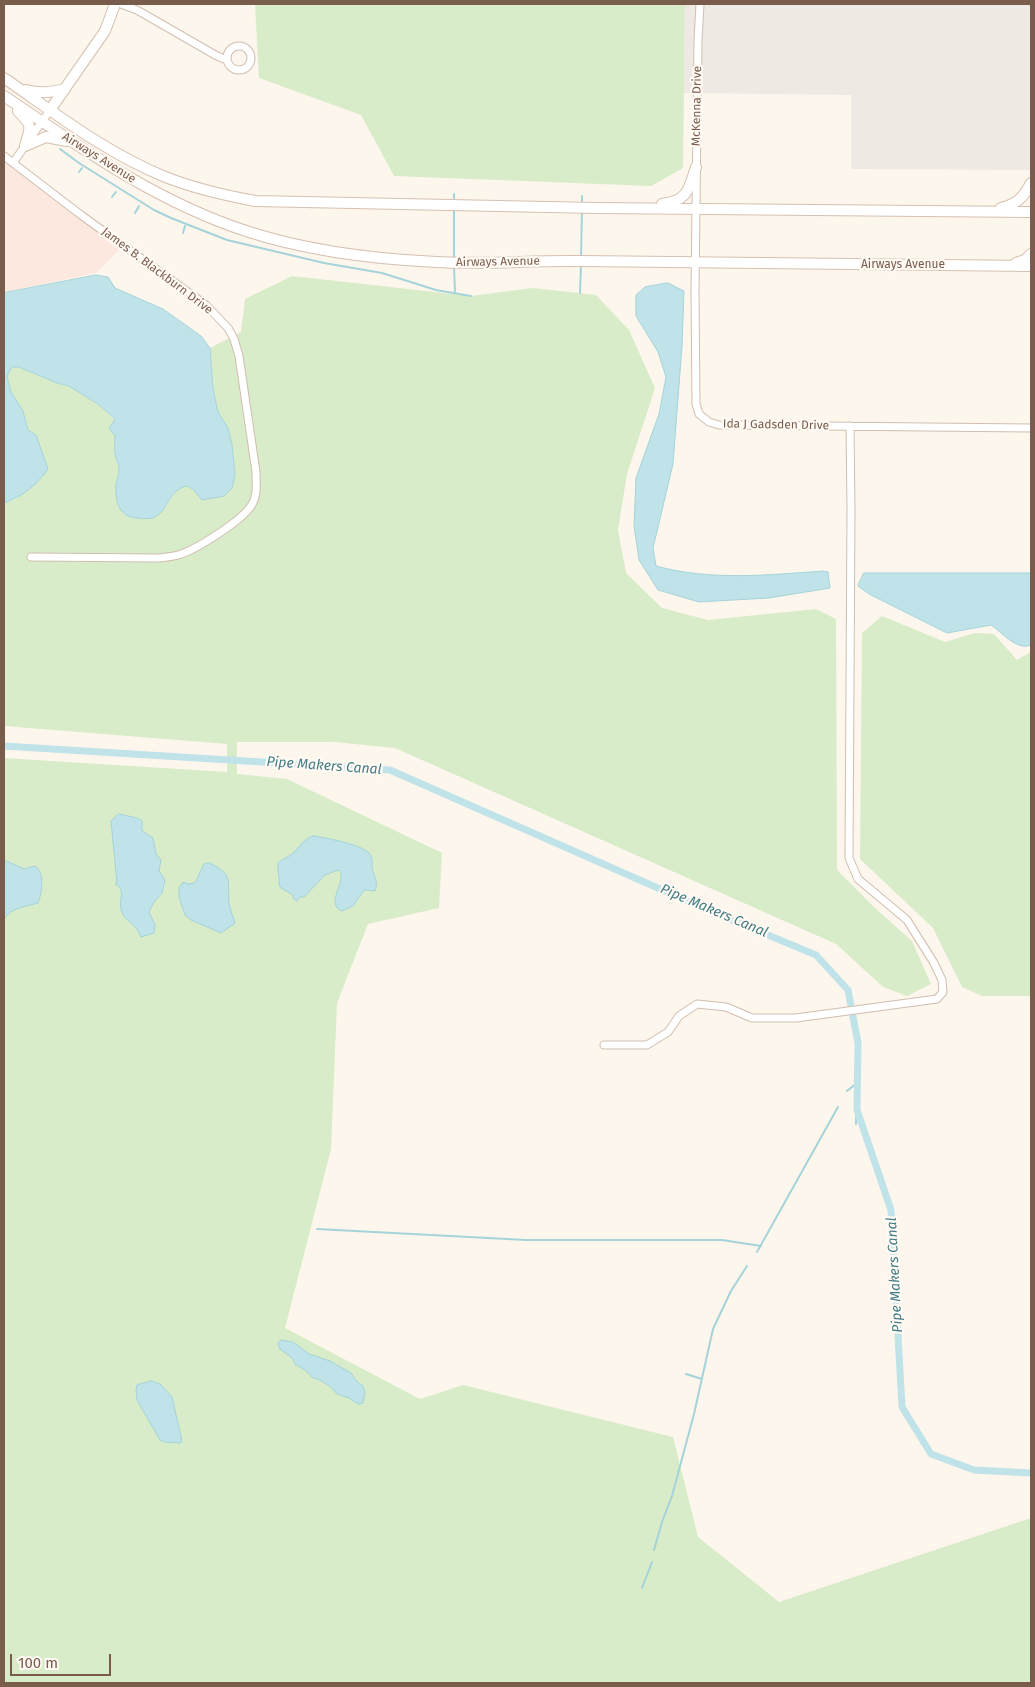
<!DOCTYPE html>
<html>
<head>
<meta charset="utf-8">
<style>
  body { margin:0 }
  #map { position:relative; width:1035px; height:1687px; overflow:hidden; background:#fdf6ec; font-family:"Fira Sans",sans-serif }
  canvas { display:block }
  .frame { position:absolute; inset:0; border:5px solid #7a5c4d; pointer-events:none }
  .scale { position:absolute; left:10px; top:1654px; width:101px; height:22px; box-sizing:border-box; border:2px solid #7a5c4d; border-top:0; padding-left:6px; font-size:15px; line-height:18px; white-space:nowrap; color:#7a5c4d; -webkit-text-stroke:4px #fffaf3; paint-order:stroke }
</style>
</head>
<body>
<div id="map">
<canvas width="1035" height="1687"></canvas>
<div class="frame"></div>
<div class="scale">100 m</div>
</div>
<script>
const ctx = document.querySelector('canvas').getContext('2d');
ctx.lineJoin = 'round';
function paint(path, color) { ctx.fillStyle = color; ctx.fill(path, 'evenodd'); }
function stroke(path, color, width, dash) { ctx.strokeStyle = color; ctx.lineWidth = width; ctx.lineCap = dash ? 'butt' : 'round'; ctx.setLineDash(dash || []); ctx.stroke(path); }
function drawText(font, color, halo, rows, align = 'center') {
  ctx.font = font + ' "Fira Sans",sans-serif'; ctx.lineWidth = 4.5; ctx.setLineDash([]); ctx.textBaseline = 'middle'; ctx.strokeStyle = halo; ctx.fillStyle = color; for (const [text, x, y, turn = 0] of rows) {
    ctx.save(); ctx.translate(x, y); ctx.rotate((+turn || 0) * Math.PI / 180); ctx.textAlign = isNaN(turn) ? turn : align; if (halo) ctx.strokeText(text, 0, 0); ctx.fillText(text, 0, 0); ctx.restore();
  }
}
paint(new Path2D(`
  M4,156L122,247L96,273L4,292Z`), '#fde8e0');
paint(new Path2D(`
  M685,4H1031V170L851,169V95L684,93Z`), '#efe9e4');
paint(new Path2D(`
  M255,4H685L683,168L651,186L394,176L361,115L259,78Z
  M292,276L471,296L533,288L596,295L629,330L655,388L627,474L618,530L626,573L662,608L708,620L816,609L836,619L837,870L875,908L912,941L931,984L907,996L883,987L836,944L395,748L335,742H237V774L287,779L442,853L439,908L368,924L337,1003L331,1149L285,1328L420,1399L463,1385L673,1437L698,1537L779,1602L1031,1518V1683H4V758L227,772V744L4,726V503L18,498L28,430L23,411L11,392L7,376L12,367H19L57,383L69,386L98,404L115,420V454L119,469L116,483L139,519C148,517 158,513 165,507C175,498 166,491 187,486L193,489L203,500L235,474L232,445L228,428L218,412L213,389L210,348L241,332L245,299Z
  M882,616L945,642L975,633L994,634L1017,660L1031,652V996H982L962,987L933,928L860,859L862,633Z`), '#d8ecc9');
const water = new Path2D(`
  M96,275L108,277L115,288L163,309L201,336L210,348L213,389L218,412L228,428L232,445L235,474L232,488L224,496L202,500L193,489L187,486C167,491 171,507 155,517C152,519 141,519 137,518C118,517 115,500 116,484C117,479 119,474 119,469C119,464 116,459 115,454C114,448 115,441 115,435L109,429L115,419L98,404L69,386L57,383L19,367H12L7,376L11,392L23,411L28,430L36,435L48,469C36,486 23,496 4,503V293Z
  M668,283L684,291L682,346L673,464L653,548L656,566C711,581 767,575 823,571L828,572L830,588L769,598L699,602L658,590L639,560L634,526L636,478L659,414L666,377L658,352L636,316V295L645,287Z
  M864,573H1031V645C1016,651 1002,632 991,625L947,633L869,594L858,586Z
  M120,814C128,817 136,816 142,821V831L153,838L156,854L161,860L159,871L165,880L162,893L154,902L149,912L155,925L154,933L141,937C139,933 138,930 135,927C129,920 123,919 121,909C119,899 126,889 115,884L117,883L111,821L117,815Z
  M313,836C324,837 362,845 369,853C374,858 371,866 373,872C376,880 378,883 375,891L364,890L353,906L342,911C326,904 343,887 341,873L338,870L325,875L304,897H300L297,901L294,899L292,894L281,888L279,885C280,877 277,871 278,863C282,859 284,859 289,856C298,851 302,839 313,836Z
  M4,860L24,869L35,866C45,872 42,893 38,903C25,907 12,907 4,919Z
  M210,863C234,876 227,879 229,903C230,910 233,916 235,923L221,933L191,920L185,915L179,897V888L183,882L188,884L195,883L204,864Z
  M281,1340L293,1342L309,1354L330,1361L351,1373L357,1382L363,1386L365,1392L363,1403L358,1404L349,1398L337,1394L331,1387L318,1379L313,1378L305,1370L295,1364L292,1358L280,1349L278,1344Z
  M152,1381L160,1384L172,1397L182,1441L180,1443L164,1442L160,1440L137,1400L136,1389L137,1385Z`);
paint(water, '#bfe3e8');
stroke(water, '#a5d3da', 1);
stroke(new Path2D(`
  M60,149L79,163L154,210L171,218L227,240L324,263L382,273L436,290L471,296
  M79,172L82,168
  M112,197L116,192
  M454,201V194
  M582,203V196
  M135,213L139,206
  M183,233L185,226
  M581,258L582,210
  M454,259V208
  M454,266L455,293
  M580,293L581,265
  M847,1091L857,1083L856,1124
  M317,1229L526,1240H722L761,1246
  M757,1252L838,1107
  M686,1374L702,1379
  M654,1550L662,1522L672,1496L694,1414L713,1329L731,1291L747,1266
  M642,1588L652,1562`), '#a5d3da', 2);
stroke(new Path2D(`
  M4,746L390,770L710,911L816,955L848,990L858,1043L857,1110L891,1210L902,1407L931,1454L974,1470L1031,1473`), '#bfe3e8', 7);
const street = new Path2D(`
  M121,4L137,10L217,56L227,60
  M700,4L698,41L695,290L696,404L699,414L709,422L719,425L1031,428
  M227 58a12 12 0 1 1 24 0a12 12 0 1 1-24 0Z
  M4,156L81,215L206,305L228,328L234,339L239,356L256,472C256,484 258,496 251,506C241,521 196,550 178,555C172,557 165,557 159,558L31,557
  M13,163L50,110
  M604,1045H647L668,1032L679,1016L697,1004L726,1007L752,1018H796L937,999L943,992L942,980L934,963L907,920L858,879L849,858L851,509L850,426`);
const secondary = new Path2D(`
  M4,78C55,113 105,152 163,176C192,188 223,195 255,201L596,208L1031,212
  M26,90C40,94 51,92 65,89
  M4,96C81,148 157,202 246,231C307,251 373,259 436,262C484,265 533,260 581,261C731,264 881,265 1031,266
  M50,110L105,31L115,4
  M18,111C33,127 31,125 25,146
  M25,146L46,137L67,141
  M662,204C688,201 689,189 696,167
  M1001,208C1017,204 1024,197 1031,183
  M1016,263L1025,260L1031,254`);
stroke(street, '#d1beb0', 9);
stroke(secondary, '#d6c0b0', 12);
stroke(street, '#fff', 7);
stroke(secondary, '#fff', 10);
drawText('12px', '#7a5c4d', '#fffaf3', [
  ["McKenna Drive",697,106,-89],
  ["Airways Avenue",99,158,32],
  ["Airways Avenue",498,262,-1],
  ["Airways Avenue",903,265],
  ["James B. Blackburn Drive",157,271,37],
  ["Ida J Gadsden Drive",776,425,1]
]);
drawText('italic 14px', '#437c86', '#fffaf3', [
  ["Pipe Makers Canal",324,766,4],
  ["Pipe Makers Canal",714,911,23],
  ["Pipe Makers Canal",895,1275,-93]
]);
</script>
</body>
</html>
